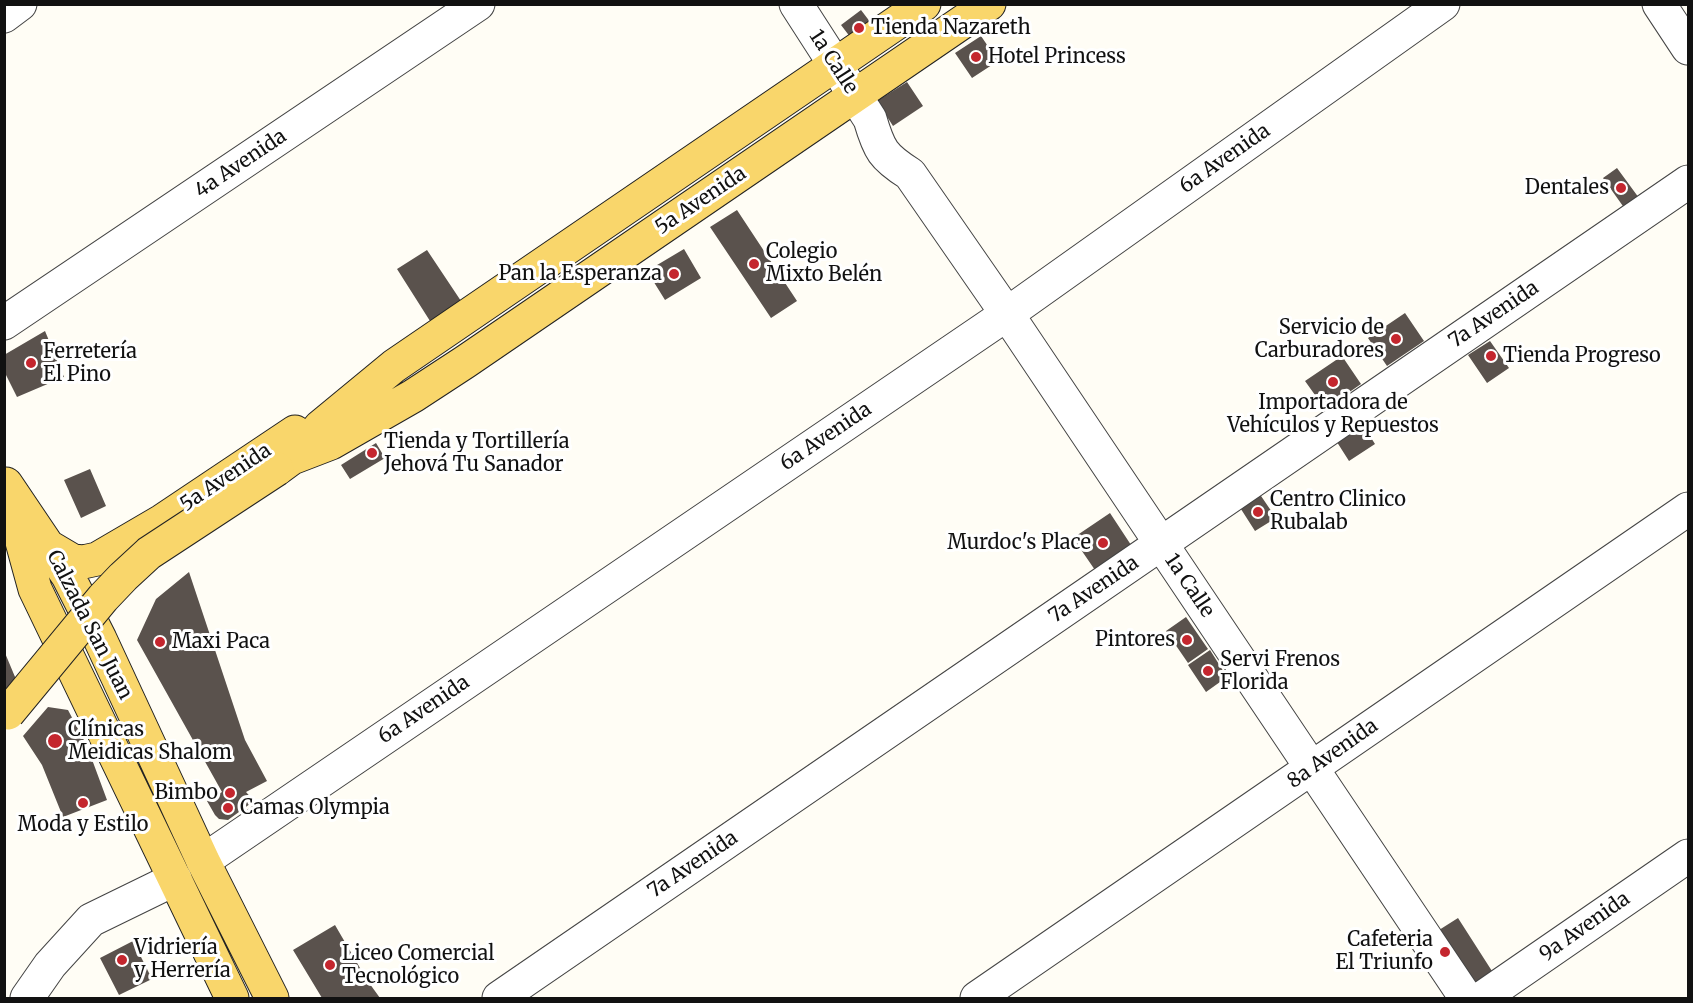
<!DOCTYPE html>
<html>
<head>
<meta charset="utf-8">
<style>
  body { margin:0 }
  #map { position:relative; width:1693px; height:1003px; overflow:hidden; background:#fffdf5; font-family:Merriweather,serif }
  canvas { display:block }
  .frame { position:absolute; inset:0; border:6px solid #111; pointer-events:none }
</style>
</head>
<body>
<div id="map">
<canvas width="1693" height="1003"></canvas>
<div class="frame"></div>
</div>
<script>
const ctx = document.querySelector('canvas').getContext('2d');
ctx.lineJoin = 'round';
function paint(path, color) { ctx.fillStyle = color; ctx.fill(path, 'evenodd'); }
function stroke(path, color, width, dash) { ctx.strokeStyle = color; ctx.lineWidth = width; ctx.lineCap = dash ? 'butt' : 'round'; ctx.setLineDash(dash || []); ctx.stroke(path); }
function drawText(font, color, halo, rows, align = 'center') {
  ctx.font = font + ' Merriweather,serif'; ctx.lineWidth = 6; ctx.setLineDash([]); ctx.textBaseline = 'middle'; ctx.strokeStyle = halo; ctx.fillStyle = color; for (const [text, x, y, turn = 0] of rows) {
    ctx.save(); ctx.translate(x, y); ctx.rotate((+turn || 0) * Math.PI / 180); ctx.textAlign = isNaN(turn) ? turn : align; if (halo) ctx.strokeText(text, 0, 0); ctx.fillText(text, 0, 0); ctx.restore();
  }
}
paint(new Path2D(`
  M861,10L877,31L857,46L841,25Z
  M981,36L998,61L972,78L955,53Z
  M907,82L923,106L893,126L877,101Z
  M1617,168L1639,198L1625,209L1603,178Z
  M737,210L797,301L771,318L710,227Z
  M684,249L701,278L665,300L647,271Z
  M427,250L461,301L430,321L397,269Z
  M1405,313L1424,341L1387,366L1368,338Z
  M45,331L64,377L17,397L4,371V355Z
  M1490,341L1509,368L1487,383L1468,355Z
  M1342,356L1361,384L1325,409L1305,381Z
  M1361,422L1375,444L1349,461L1335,439Z
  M376,443L385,458L350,479L341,465Z
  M90,469L106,506L81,518L64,480Z
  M1259,493L1276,518L1255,531L1239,506Z
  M1110,513L1133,548L1097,573L1073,538Z
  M189,572L245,740L267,781L246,792L254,801L228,820L219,819L215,815L207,801L222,792L137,640L156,599Z
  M1186,617L1208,649L1188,663L1166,631Z
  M1210,650L1227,677L1206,692L1188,665Z
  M5,653L23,696L4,704L5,662Z
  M48,707L68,710L87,746L107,800L63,817L42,765L23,736Z
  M1458,918L1499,982L1473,998L1428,937Z
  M335,925L367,980L380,998H322L293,950Z
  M133,941L152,979L119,995L100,958Z`), '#5a524d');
const minor = new Path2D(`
  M796,4L870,119
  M1659,4L1688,48
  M4,16L20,4
  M870,119C879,150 883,157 910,174L1007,314L1466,998
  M4,323L478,4
  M203,861L1007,314L1443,4
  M27,998L50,965L91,920L175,879
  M499,998L1688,182
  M977,998L1688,509
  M1482,998L1688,856`);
const major = new Path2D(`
  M306,444L320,427L394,366L924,4
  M277,469L292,458L331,443L413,396L465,362L989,4
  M6,484L68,576L100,639L203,861L272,998
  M13,509L35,589L232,998
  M51,548L73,561L83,562L97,559L162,521L295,432`);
stroke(minor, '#444', 35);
stroke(major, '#222', 35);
stroke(minor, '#fff', 33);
stroke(major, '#f9d66b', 33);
const majorBridge = new Path2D(`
  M8,713L103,598L123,577L149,553L277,469`);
stroke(majorBridge, '#222', 35, []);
stroke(majorBridge, '#f9d66b', 33);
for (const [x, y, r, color] of [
  [859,28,6,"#c4262e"],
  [976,57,6,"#c4262e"],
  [1621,188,6,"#c4262e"],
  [754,264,6,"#c4262e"],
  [674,274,6,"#c4262e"],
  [1396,339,6,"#c4262e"],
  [1491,356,6,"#c4262e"],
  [31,363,6,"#c4262e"],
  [1333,382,6,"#c4262e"],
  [372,453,6,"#c4262e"],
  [1258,512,6,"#c4262e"],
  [1103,543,6,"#c4262e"],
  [1187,640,6,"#c4262e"],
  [160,642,6,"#c4262e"],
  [1208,671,6,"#c4262e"],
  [55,741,8,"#c4262e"],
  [230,793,6,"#c4262e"],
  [83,803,6,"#c4262e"],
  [228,808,6,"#c4262e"],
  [1445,952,6,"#c4262e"],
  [122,960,6,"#c4262e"],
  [330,965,6,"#c4262e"]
]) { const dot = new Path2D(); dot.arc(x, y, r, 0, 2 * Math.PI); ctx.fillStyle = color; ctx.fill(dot); stroke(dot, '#fff', 2); }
drawText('20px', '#111', '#fff', [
  ["Tienda Nazareth",871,28],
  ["Hotel Princess",988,57],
  ["Dentales",1609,188,"right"],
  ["Colegio",766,252],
  ["Mixto Belén",766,275],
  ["Pan la Esperanza",662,274,"right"],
  ["Servicio de",1384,328,"right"],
  ["Carburadores",1384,351,"right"],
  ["Ferretería",43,352],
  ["El Pino",43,375],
  ["Tienda Progreso",1503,356],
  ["Importadora de",1333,403,"center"],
  ["Vehículos y Repuestos",1333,426,"center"],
  ["Tienda y Tortillería",384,442],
  ["Jehová Tu Sanador",384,465],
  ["Centro Clinico",1270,500],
  ["Rubalab",1270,523],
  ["Murdoc's Place",1091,543,"right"],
  ["Pintores",1175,640,"right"],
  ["Maxi Paca",172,642],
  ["Servi Frenos",1220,660],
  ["Florida",1220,683],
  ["Clínicas",68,730],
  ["Meidicas Shalom",68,753],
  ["Bimbo",218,793,"right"],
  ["Camas Olympia",240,808],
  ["Moda y Estilo",83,825,"center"],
  ["Cafeteria",1433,940,"right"],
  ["El Triunfo",1433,963,"right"],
  ["Vidriería",134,948],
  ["y Herrería",134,971],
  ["Liceo Comercial",342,954],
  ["Tecnológico",342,977]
], 'left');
drawText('20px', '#111', '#fff', [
  ["1a Calle",833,62,57],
  ["6a Avenida",1225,159,-35],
  ["4a Avenida",241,164,-34],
  ["5a Avenida",701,201,-34],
  ["7a Avenida",1494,315,-34],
  ["6a Avenida",826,437,-34],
  ["5a Avenida",226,478,-34],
  ["1a Calle",1189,586,56],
  ["7a Avenida",1094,590,-34],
  ["Calzada San Juan",89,625,63],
  ["6a Avenida",424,710,-34],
  ["8a Avenida",1333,754,-35],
  ["7a Avenida",693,865,-34],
  ["9a Avenida",1585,927,-35]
]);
</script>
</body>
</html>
